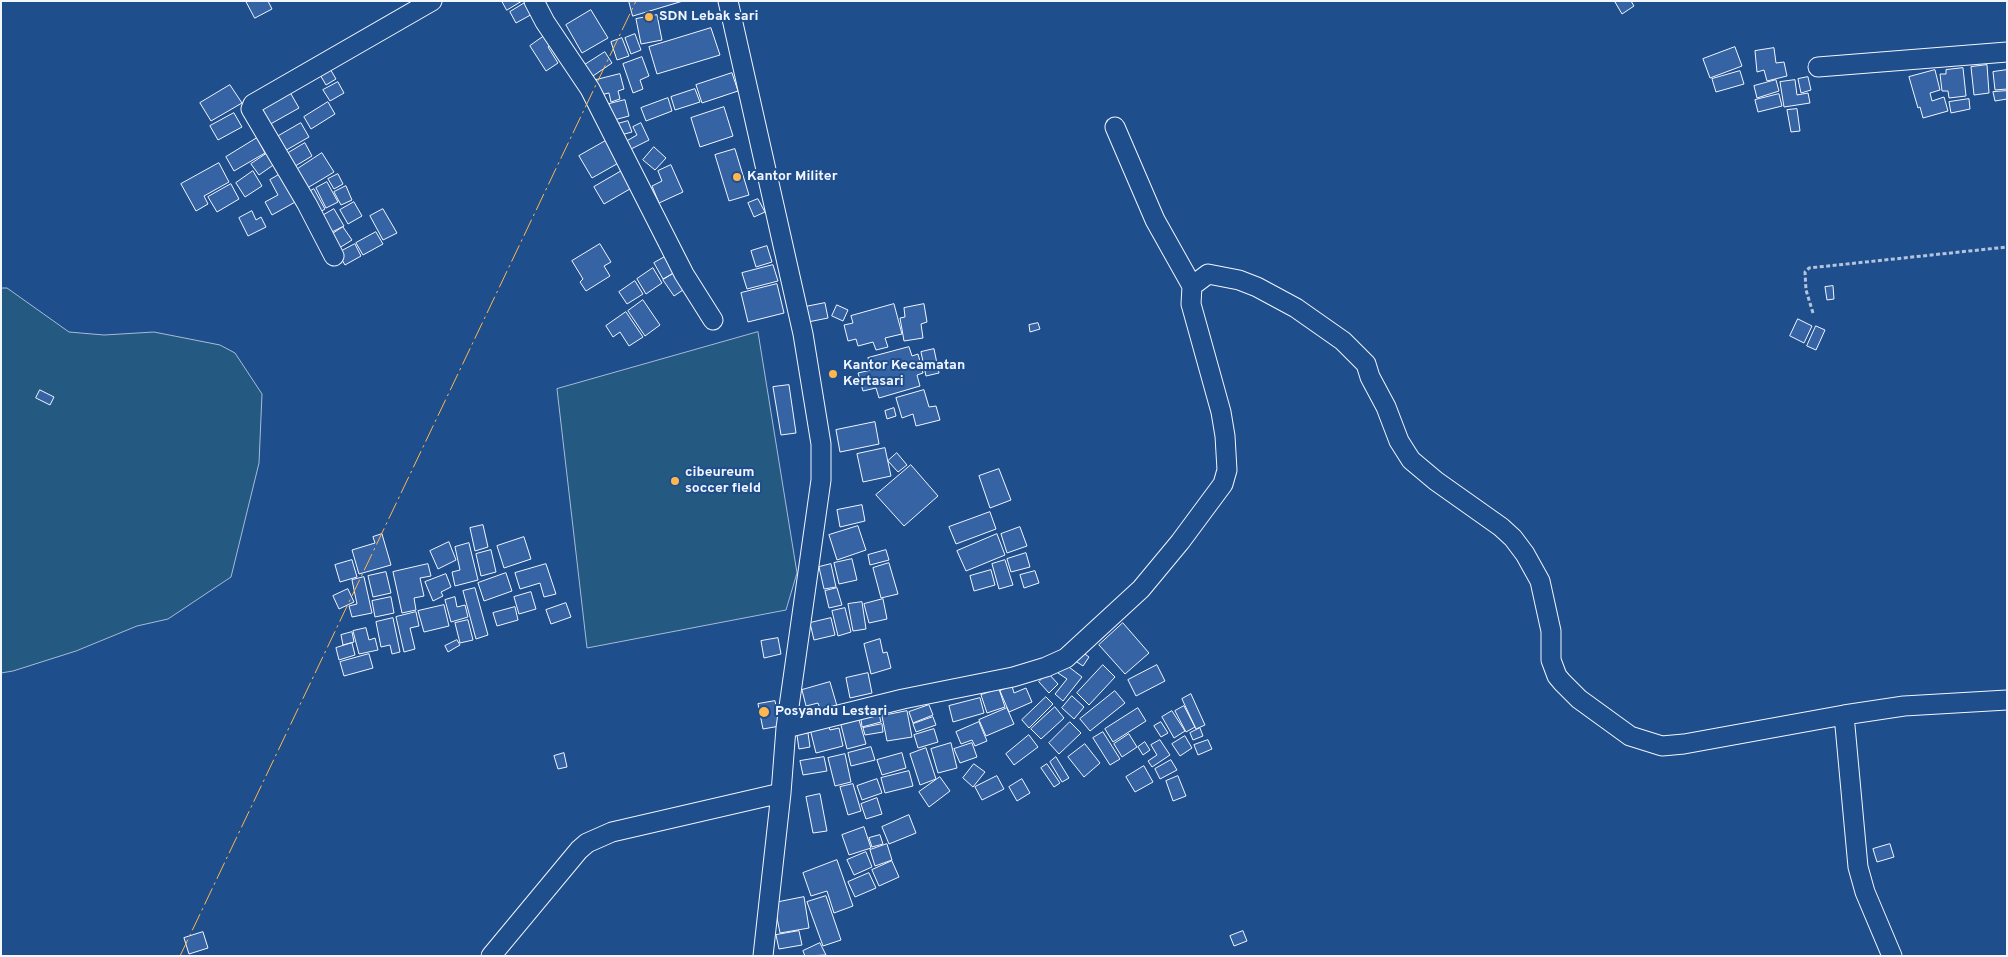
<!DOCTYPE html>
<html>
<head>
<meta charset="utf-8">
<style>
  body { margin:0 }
  #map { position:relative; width:2008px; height:957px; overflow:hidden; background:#1f4e8c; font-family:Overpass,sans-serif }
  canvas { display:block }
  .frame { position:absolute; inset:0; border:2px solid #f2f6ff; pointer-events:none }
</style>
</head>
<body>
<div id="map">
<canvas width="2008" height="957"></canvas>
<div class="frame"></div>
</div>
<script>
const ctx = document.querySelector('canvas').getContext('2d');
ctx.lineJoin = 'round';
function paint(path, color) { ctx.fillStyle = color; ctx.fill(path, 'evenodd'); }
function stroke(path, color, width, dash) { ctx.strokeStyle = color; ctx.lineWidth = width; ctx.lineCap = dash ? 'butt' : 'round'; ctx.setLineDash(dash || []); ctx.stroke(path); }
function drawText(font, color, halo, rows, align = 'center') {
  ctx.font = font + ' Overpass,sans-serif'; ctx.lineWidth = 4; ctx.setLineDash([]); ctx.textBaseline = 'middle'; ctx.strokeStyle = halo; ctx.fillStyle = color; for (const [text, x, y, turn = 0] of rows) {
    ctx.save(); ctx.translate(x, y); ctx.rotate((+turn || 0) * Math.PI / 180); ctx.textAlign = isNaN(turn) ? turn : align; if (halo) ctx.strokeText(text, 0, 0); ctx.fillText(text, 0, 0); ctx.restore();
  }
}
const green = new Path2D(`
  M1,288H7L69,332L104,335L154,332L220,345L235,353L262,394L259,463L231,577L168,619L137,626L76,651L13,671L1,673Z
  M758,332L797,573L786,610L587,648L557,389Z`);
paint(green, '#245a82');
stroke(green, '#a8bbd7', 1);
const building = new Path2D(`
  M246,1H268L272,9L255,18Z
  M502,1H522L507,10Z
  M528,1L536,12L516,23L510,12Z
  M629,1H683L633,16Z
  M1616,1H1631L1634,6L1622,14L1615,2Z
  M591,10L608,38L582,53L566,25Z
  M657,15L662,40L641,44L636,19Z
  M711,28L720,55L657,74L649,47Z
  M547,34L553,43L548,47L558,63L546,71L530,46Z
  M635,34L641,50L631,54L625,38Z
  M622,38L629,56L617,60L611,42Z
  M1735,47L1742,66L1710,78L1703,59Z
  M1774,48L1776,63L1784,62L1787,76L1767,81L1764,70L1757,72L1755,51Z
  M605,52L612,63L590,78L583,66Z
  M642,57L649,76L640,80L643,89L633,93L623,64Z
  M1987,65L1989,93L1974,95L1971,67Z
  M329,67L336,79L326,85L319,73Z
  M1963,68L1966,96L1949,98L1948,91H1942L1940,74H1946V70Z
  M1935,70L1940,90L1930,93L1932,101L1944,97L1948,111L1923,118L1920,107L1918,108L1909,77Z
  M2007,70V89L1995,90L1993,72Z
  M1740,71L1744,84L1716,92L1712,79Z
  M732,73L738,91L702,103L696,85Z
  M620,74L624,89L618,91L620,99L611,102L609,93L600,95L596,80Z
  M1808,77L1811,90L1801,93L1798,79Z
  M1776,80L1779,91L1757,98L1754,86Z
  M1795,80L1797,95L1808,93L1810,103L1784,107L1780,82Z
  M338,82L344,93L330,101L323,90Z
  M230,85L242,103L211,121L200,103Z
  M287,87L299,108L267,126L255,106Z
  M695,89L700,102L675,110L671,97Z
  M2007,91V99L1995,101L1993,92Z
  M1779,94L1782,106L1758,112L1755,100Z
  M668,98L672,111L646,121L641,108Z
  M1969,99L1970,109L1951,113L1949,102Z
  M625,100L629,116L614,120L609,104Z
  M328,102L335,114L311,129L304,117Z
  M724,107L733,136L700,147L691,118Z
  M1797,109L1800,131L1791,132L1787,110Z
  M234,113L242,127L218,140L210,126Z
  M628,121L632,132L617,136L614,125Z
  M301,123L309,137L283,152L275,138Z
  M641,123L649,140L627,151L623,143L637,135L633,127Z
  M257,138L265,153L234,171L226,157Z
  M609,139L622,161L592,178L579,156Z
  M305,143L312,156L292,168L285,155Z
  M654,147L666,158L655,170L643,160Z
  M735,149L749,195L729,201L715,155Z
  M272,150L279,161L259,175L251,164Z
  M322,153L334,172L304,190L293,172Z
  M219,163L229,182L204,196L208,204L196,211L181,184Z
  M671,165L683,192L659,203L652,186L662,181L658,171Z
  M625,169L635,186L604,204L594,187Z
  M253,171L262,186L245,197L236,183Z
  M282,173L297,201L272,215L265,202L278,195L270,180Z
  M338,174L343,184L334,189L328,179Z
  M327,182L338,202L326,208L316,188Z
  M231,184L239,199L217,212L208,197Z
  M346,186L352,200L341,205L334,192Z
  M314,189L325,209L315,215L304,195Z
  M758,199L765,212L754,217L748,203Z
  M354,202L362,216L348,224L340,210Z
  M334,209L344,226L326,235L317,219Z
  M383,209L397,233L383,240L370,216Z
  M252,211L256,220L261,217L266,227L248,236L239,218Z
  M343,227L352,240L336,250L328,237Z
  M376,232L383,244L363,255L356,243Z
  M355,244L361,256L345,265L338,253Z
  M600,244L611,262L604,266L610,276L586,291L580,282L583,279L572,261Z
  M767,246L772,262L756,267L751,251Z
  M670,254L679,270L663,279L654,263Z
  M773,265L778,281L747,289L742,273Z
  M653,268L662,283L646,294L637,279Z
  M679,270L689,286L674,296L663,280Z
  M635,281L643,294L627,304L619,292Z
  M777,284L784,313L748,322L741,293Z
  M1833,286L1834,299L1827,300L1825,287Z
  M643,300L660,325L645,336L628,311Z
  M825,303L828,318L808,322L805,307Z
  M894,304L902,334L885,338L888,347L876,350L873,342L858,346L856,339L848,341L844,325L853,323L851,316Z
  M924,304L927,322L921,324L923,338L904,341L900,318L905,317L904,308Z
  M837,305L848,310L843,321L832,316Z
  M626,312L643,337L629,346L620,332L613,337L606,326Z
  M1798,319L1812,326L1804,343L1790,336Z
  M1038,323L1040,329L1030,332L1029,325Z
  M1816,326L1825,330L1816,350L1807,346Z
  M909,347L912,356L918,354L923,373L917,375L920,386L879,398L876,388L863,391L858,373L871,370L868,358Z
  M934,349L939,373L926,376L921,352Z
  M789,385L796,433L781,435L773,387Z
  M40,390L54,397L50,405L36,398Z
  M924,390L929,407L936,406L940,420L916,426L913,414L902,418L896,398Z
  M894,408L896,416L887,419L885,411Z
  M875,422L879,444L840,452L836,430Z
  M885,448L891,476L863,482L857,454Z
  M897,453L907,465L898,472L888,461Z
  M911,465L938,496L904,526L876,495Z
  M999,469L1011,500L990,508L979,476Z
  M862,505L865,521L840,527L837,510Z
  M990,512L996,529L956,544L949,527Z
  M483,525L488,547L475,551L470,528Z
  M858,526L866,550L837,560L829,535Z
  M1020,527L1027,546L1007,553L1001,534Z
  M382,534L391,565L359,574L352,550L375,543L373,537Z
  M997,534L1005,555L966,571L957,551Z
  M524,537L531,559L504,568L497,546Z
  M449,542L456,560L438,569L430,551Z
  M469,543L478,580L455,586L452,572L460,570L455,547Z
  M491,550L496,572L481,576L476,554Z
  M886,550L889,560L870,565L868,555Z
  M1026,553L1030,567L1011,572L1007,559Z
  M852,559L857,580L839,584L834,563Z
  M352,560L357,577L340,582L335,565Z
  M1005,560L1013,585L999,589L992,564Z
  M889,563L898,594L881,598L873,568Z
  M428,564L431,576L420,578L424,596L414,598L416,610L402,613L393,572Z
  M546,564L556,594L544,597L540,583L520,589L515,573Z
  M831,564L836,587L824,589L819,567Z
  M991,570L995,585L974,591L970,576Z
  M1035,571L1039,583L1024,588L1020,575Z
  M386,572L391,593L373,597L368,576Z
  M506,573L512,591L484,601L478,583Z
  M446,574L451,587L441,592L443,596L433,601L425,582Z
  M364,577L372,613L352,617L349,606L357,604L352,580Z
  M475,588L488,635L476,639L463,591Z
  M837,588L842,605L829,608L825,591Z
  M348,589L354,602L339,609L333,596Z
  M531,592L536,609L519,614L514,597Z
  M391,597L394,613L375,617L372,601Z
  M455,597L457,607L465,605L468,617L451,622L445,600Z
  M883,599L887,619L869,623L864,604Z
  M862,602L866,629L853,631L848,604Z
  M566,603L571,617L551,624L546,610Z
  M444,605L449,626L424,632L418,611Z
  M515,607L518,620L497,626L493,613Z
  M845,608L851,632L838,636L832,611Z
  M416,612L419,626L410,628L415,649L404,652L396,617Z
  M393,618L400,652L392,654L390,645L381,647L376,622Z
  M831,618L835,635L814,640L810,623Z
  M468,620L473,640L460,643L455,623Z
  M1123,623L1149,653L1125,674L1099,645Z
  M366,628L369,640L375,638L378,650L359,654L353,631Z
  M352,632L354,642L343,645L341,635Z
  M778,638L781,654L764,658L761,641Z
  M880,639L883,653L887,652L891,668L871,674L864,644Z
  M457,640L460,645L448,652L445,646Z
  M352,643L355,655L339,660L336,648Z
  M1078,649L1089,657L1083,666L1071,658Z
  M369,654L373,668L344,676L340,662Z
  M1065,664L1082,677L1063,701L1055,694L1067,679L1058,673Z
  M1103,665L1115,677L1089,705L1077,693Z
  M1157,665L1165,681L1136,696L1128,680Z
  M868,673L872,693L850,698L846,678Z
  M1048,673L1058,684L1049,693L1039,682Z
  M830,682L837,706L821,711L818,703L806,706L802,690Z
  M1012,686L1014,693L1026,688L1032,702L1009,712L1000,691Z
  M999,689L1005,707L987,713L981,695Z
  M1115,691L1125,703L1090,731L1080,719Z
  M1191,694L1205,725L1196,729L1182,699Z
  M1072,696L1084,707L1074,719L1062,708Z
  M1046,697L1053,704L1029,728L1022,720Z
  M980,698L984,713L953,722L949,706Z
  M775,701L780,726L763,729L758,704Z
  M929,705L933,715L913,723L909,712Z
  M1184,706L1195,727L1186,732L1175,711Z
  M1055,707L1064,718L1041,739L1031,729Z
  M1007,708L1014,724L986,736L979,720Z
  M1138,708L1146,721L1113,742L1105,729Z
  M907,711L912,737L887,741L882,716Z
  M1172,711L1185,731L1174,738L1162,717Z
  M879,714L881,722L862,727L861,719Z
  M933,717L936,725L916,732L913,724Z
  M859,720L866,744L847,749L841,725Z
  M979,722L987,741L975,746L972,740L961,744L956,732Z
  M1070,722L1081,733L1059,754L1049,743Z
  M1161,722L1168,733L1161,737L1154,726Z
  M828,724L830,730L839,728L843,746L816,753L810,729Z
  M882,724L883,732L865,735L863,728Z
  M1200,728L1203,736L1193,740L1190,733Z
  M934,729L938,742L918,748L914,735Z
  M1103,732L1120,759L1110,765L1093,738Z
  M808,733L810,747L799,749L797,735Z
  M1129,734L1137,747L1122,757L1114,744Z
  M1029,735L1038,747L1014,765L1006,754Z
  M1185,736L1192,748L1180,756L1172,744Z
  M1160,740L1170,755L1152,767L1148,761L1157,755L1151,745Z
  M1208,740L1212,749L1198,755L1194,745Z
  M1145,742L1150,750L1143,755L1138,747Z
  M951,743L957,768L938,773L931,749Z
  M972,743L977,757L960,763L954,749Z
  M1085,744L1100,763L1084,777L1068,757Z
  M871,747L875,760L851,766L848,753Z
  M926,748L936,779L920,785L910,754Z
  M564,753L567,767L558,769L554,756Z
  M902,753L906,768L882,775L877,760Z
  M845,754L851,782L835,786L828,758Z
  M824,757L827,771L803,775L800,761Z
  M1056,757L1069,778L1062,782L1050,762Z
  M1171,760L1177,770L1160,779L1155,769Z
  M974,764L985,772L973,787L963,778Z
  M1047,764L1060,783L1054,787L1041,768Z
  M1144,766L1153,782L1135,792L1126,777Z
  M909,771L913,786L885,793L881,778Z
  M997,776L1004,789L982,800L975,787Z
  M1178,776L1186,796L1173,801L1166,781Z
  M940,777L950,791L929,807L919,792Z
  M877,779L882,793L862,800L857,786Z
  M1022,779L1030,793L1017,801L1009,787Z
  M853,784L861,811L848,815L840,787Z
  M820,794L827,831L813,833L806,797Z
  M877,798L882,814L866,819L861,804Z
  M909,815L916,833L889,844L882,827Z
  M864,827L871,848L849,855L842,835Z
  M880,835L883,844L872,847L869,838Z
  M887,844L892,860L875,866L870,850Z
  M1890,844L1894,857L1877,862L1873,849Z
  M866,852L872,867L854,875L847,860Z
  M837,860L853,906L834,913L827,891L811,896L803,873Z
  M892,861L899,877L879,886L872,870Z
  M869,873L876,888L855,897L848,882Z
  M826,896L841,940L823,946L807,902Z
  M804,897L809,928L780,933L774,903Z
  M799,931L802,945L779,949L776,935Z
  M1243,931L1247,941L1234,946L1230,936Z
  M203,932L208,948L189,954L184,938Z
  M820,943L826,955L805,956L803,951Z`);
paint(building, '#3563a3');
stroke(building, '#f2f6ff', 1);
const minor = new Path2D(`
  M534,1L545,22L590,89L684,274L713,320
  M728,1L803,334L821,444V480L786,728L781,793L763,956
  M1818,67L2007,52
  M1115,127L1155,220L1192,286
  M334,256L307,204L251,109L253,104L432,1
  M1844,715L1858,867L1865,892L1892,956
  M786,728L903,699L1013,677L1046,667L1066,658L1141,589L1180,542L1223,484L1227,470L1225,436L1221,412L1191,304L1192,286L1208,274L1239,280L1257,287L1296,308L1343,341L1366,364L1370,377L1386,407L1399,441L1411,460L1436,481L1501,527L1513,538L1525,554L1540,581L1551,631V660L1557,676L1562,682L1579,699L1630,736L1662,746L1684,744L1844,715L1904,706L2007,700
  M491,956L579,850L587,843L612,832L781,793`);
stroke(minor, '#f2f6ff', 21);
stroke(new Path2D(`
  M1813,313L1806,290L1805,272L1809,268L2007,247`), '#b3c4dc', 3, [4, 2.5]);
stroke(minor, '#1f4e8c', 19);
stroke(new Path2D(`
  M180,956L636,1`), '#ffb74d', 1, [18, 4, 2.5, 4]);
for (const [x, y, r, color] of [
  [649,17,5,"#ffb74d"],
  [737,177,5,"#ffb74d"],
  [833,374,5,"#ffb74d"],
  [675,481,5,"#ffb74d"],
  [764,712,6,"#ffb74d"]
]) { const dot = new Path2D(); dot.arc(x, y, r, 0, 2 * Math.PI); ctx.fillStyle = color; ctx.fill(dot); stroke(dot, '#1f4e8c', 2); }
drawText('bold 14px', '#f2f6ff', '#1f4e8c', [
  ["SDN Lebak sari",659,17],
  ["Kantor Militer",747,177],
  ["Kantor Kecamatan",843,366],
  ["Kertasari",843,382],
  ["cibeureum",685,473],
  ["soccer field",685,489],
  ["Posyandu Lestari",775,712]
], 'left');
</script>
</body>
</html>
